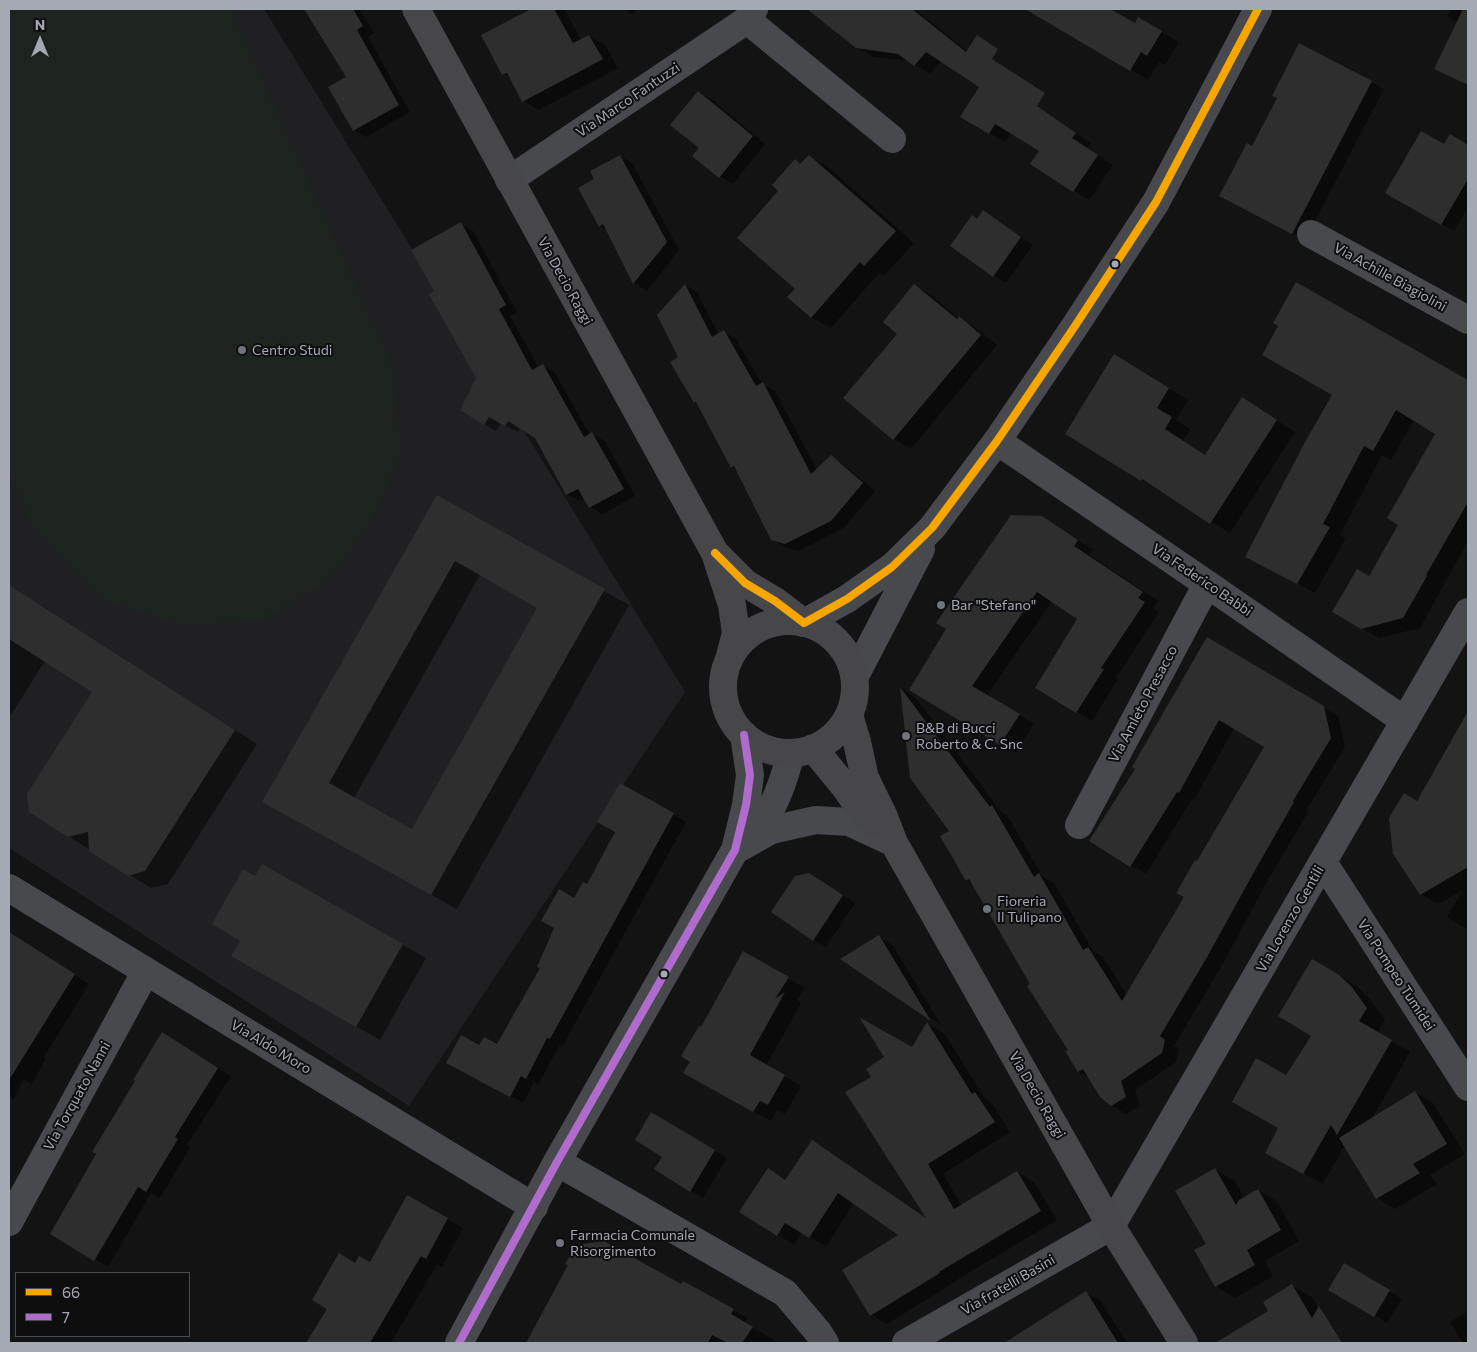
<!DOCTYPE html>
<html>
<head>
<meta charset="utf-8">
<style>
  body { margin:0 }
  #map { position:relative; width:1477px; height:1352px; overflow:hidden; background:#131314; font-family:Commissioner,sans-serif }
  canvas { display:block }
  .frame { position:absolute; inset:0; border:10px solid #a5a9b4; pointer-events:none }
  .legend { position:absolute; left:15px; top:1272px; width:175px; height:65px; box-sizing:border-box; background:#0e0e0f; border:1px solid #4a4c51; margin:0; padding:6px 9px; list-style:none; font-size:15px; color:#a5a9b4 }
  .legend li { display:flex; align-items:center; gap:10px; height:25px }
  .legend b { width:25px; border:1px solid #4a4c51 }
  .north { position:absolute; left:15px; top:15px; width:50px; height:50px; -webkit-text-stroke:4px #0e0e0f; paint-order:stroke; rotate:0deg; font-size:14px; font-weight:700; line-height:20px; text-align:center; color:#a5a9b4 }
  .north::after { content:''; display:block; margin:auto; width:18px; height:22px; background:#a5a9b4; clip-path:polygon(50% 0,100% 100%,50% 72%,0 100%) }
</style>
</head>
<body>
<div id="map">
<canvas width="1477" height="1352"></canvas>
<div class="frame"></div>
<ul class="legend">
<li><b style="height:6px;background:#f7a600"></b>66</li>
<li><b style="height:6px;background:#b06ccc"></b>7</li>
</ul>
<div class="north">N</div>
</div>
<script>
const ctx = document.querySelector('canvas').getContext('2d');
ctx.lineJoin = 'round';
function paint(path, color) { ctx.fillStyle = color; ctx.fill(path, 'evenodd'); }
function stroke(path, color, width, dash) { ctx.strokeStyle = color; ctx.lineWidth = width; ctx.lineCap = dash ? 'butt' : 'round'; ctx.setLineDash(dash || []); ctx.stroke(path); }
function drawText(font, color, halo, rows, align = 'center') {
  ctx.font = font + ' Commissioner,sans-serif'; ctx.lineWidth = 4; ctx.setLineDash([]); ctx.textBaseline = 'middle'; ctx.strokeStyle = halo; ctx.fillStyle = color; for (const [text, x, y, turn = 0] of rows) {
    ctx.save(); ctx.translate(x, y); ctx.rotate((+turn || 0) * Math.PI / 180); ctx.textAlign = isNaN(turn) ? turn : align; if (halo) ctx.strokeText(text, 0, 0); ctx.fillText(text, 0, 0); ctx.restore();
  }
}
paint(new Path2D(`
  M9,9H264L685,692L409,1106L9,848Z`), '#202022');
paint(new Path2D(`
  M9,9H230L392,365L402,454L370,522L331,580L263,620L186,626L99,597L31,525L9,470Z`), '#1d241f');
paint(new Path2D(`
  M305,9H362L360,10L374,33L368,37L410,112L366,137L354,130L347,77Z
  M534,9L565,10L581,40L589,36L605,45L618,68L539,110L523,101L512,79L503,74L483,36Z
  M623,9H638L632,14Z
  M809,9H915L1034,105L1091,143L1087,148L1113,165L1089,200L1032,164L1041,150L1011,132L1005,142L989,133L980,86L941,60L930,74L910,61L873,57L856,47Z
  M1032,9H1108L1135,25L1139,19L1179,42L1165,65L1159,62L1148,80L1031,11Z
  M1451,9H1468V86L1436,68L1458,23L1447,16Z
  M1371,82L1384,89L1305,240L1234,203L1252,148Z
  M699,92L711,99L765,144L733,184L720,177L700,148Z
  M1450,136L1468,146V208L1454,231L1386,192L1445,146Z
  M620,156L632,163L679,250L647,291L634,283L608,231L599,226L596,179Z
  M809,156L828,167L914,243L884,276L879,273L831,328L811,317L796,289L780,190L795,161L802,164Z
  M984,212L1033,245L1006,283L993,275L978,220Z
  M461,224L473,231L517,312L510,316L539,368L543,366L555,373L590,435L592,434L605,441L635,496L602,514L590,507L585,498L579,501L567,494L536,437L520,427L518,432L501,423L496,431L461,410L477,378L435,292Z
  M1296,283L1468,380V541L1420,628L1379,638L1333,612L1370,578L1400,524L1437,434L1414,420L1391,460L1382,455L1340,535L1346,538L1315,593L1264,566L1334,394L1280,326Z
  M685,285L697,292L719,335L724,332L736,339L762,384L775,391L817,470L831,457L843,464L875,491L844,528L799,551L785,547L772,539L738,471L731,467L699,404L695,402L680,358Z
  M915,286L931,295L959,319L976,328L997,345L911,449L894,439L845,398L899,334Z
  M1134,367L1188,400L1176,420L1190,429L1183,441L1206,456L1261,410L1295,432L1230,533L1141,480Z
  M438,497L629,605L457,909L289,816ZM480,575L539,608L413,831L354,798Z
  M1042,517L1093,550L1089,555L1158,601L1153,608L1159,612L1116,678L1118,679L1092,721L1036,688L1079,619L1052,601L987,695L1034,724L1016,753L911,690Z
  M9,585L257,744L168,884L151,888L68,836L94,692L45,661L9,718Z
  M1207,638L1338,716L1345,747L1306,811L1308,812L1268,880L1221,967L1174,1046L1179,1049L1176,1062L1135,1090L1140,1106L1126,1114L1111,1105L1089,1077L1078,1071L1069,1050L974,885L966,880L951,831L911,778L902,689L915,697L1002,813L1007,815L1043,877L1054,883L1093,951L1103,957L1127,995L1185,897L1198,863L1265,747L1234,728L1194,800L1192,799L1146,874L1091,841L1137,768Z
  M1468,714V930L1447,917L1463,890L1438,904L1421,894L1417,802Z
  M620,784L686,822L563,1045L560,1044L538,1085L534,1082L523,1103L460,1069L480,1047L498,1045L541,968L574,899L587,885L617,832Z
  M263,866L426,958L380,1040L233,956L242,940L256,878Z
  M822,882L855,903L826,947L813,940Z
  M9,933L89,984L44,1057L46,1058L32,1084L24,1079L14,1099L9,1095Z
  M879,937L892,944L941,1025L842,959Z
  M743,953L805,988L797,1000L801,1003L766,1066L801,1086L785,1114L777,1110L771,1121L685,1073L692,1061L701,1029Z
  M1313,960L1358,987L1370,999L1385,1020L1378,1033L1410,1052L1372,1119L1415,1092L1433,1103L1465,1154L1430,1175L1437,1184L1395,1209L1377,1198L1345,1145L1323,1184L1266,1152L1280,1128L1286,1077L1313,1035Z
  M928,1024L944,1033L985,1099L992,1103L1010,1132L943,1174L962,1206L1017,1172L1034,1182L1057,1220L955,1281V1282L887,1324L871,1315L901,1235L854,1202L826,1247L802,1232L794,1245L741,1211L768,1170L786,1180L813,1142L928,1219L873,1077L913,1048Z
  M175,1041L231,1076L187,1145L190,1148L160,1198L151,1193L108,1267L52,1234L136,1081Z
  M652,1114L727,1158L703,1198L691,1191L663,1156Z
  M1215,1170L1235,1181L1244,1198L1258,1190L1277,1201L1299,1241L1265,1261L1273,1276L1235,1298L1216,1286L1207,1244Z
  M408,1197L463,1228L442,1267L437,1264L391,1343H308L356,1264H370Z
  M570,1265L681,1286L733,1310L747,1318L744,1323L780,1343H667L648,1333L642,1343H526Z
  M1345,1265L1402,1299L1387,1323L1330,1289Z
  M1292,1286L1312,1297L1339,1343H1249L1241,1329L1270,1312Z
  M1086,1293L1101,1301L1127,1343H1031L1024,1332Z
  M1468,1311V1343H1463L1450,1322Z`), '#0007');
paint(new Path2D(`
  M304,9H353L363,26L357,30L399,105L353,131L328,87L346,77Z
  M531,9H554L573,43L589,35L603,59L522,102L507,73L502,75L481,35Z
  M807,9H912L966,52L977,35L998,49L992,59L1045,93L1037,106L1076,133L1072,138L1098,155L1073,192L1030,164L1039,151L995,124L989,134L960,117L979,87L926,52L914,66L898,54L856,48Z
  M1025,9H1110L1135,23L1138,17L1162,31L1147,56L1141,52L1130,71Z
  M1463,9H1468V85L1434,69Z
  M1299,43L1372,81L1292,234L1219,196L1247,143L1252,146L1277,98L1272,96Z
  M698,91L753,136L719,178L692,156L699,148L670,125Z
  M1421,131L1444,144L1450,134L1468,145V179L1441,225L1385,193Z
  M620,155L667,242L633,284L603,224L599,227L578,188L594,179L590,171Z
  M809,155L896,231L864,266L860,262L811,318L787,297L795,289L737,238L778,191L772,185L795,159L800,164Z
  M983,210L1021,237L993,277L950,246L972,215L977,219Z
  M461,222L506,305L499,309L532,370L543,364L584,437L592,432L624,489L589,508L578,489L566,495L535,438L508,421L505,426L489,417L484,425L460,410L476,378L429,294L434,291L411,250Z
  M1296,282L1468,380V502L1426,575L1427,576L1403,618L1361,629L1332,612L1357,569L1369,576L1398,525L1387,518L1435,434L1396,410L1373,451L1364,446L1323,524L1330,527L1297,584L1245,557L1305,442L1332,395L1262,355L1278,326L1273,323Z
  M685,284L712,337L724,330L756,386L763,382L811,474L831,455L863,483L831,521L785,544L771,540L734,466L731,468L696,402L694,403L670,362L678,357L657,315Z
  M914,284L957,319L959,316L981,335L893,440L843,398L897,334L883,322Z
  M1114,354L1169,388L1157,408L1172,417L1165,429L1205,455L1242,397L1277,420L1210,524L1142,479L1141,481L1065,434Z
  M437,495L605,589L431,895L262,802ZM455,561L537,608L412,829L329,783Z
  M1011,515L1042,516L1078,540L1074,546L1143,592L1138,598L1145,602L1101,668L1104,669L1076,713L1035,688L1077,619L1037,592L972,686L1020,714L1000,745L909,690L946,629L936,623Z
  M9,585L235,730L145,871L128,876L89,851L88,832L68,837L29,812L27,794L92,692L9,639Z
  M1207,637L1324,706L1331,738L1293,801L1294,802L1254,872L1206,959L1160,1036L1165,1040L1162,1053L1121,1081L1126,1097L1111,1106L1100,1097L1083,1069L1078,1072L1065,1051L1068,1050L1027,986L1030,984L969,879L966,881L940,836L949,831L910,778L900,687L990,807L992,805L1034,877L1039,873L1083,950L1088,947L1122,1001L1184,897L1176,893L1195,860L1197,861L1264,747L1219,720L1179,793L1177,792L1130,867L1089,841L1135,769L1132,767Z
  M1468,711V867L1420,895L1393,854L1389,818L1404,793L1417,801Z
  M620,783L674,813L550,1039L547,1038L526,1079L521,1076L510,1097L446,1063L461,1035L479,1045L484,1037L497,1044L540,968L537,967L554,928L541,921L559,889L574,898L583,882L587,884L615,832L597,822Z
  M262,864L403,944L356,1027L231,956L240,941L212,924L243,869L255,876Z
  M809,873L843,895L813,941L771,912L795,876Z
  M9,932L75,974L9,1080Z
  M879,935L931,1021L840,959Z
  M743,951L789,977L775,999L785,992L750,1055L785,1075L768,1105L760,1101L753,1112L683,1073L690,1062L681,1056L699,1026L701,1027Z
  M1312,959L1338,974L1351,986L1367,1008L1359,1021L1392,1040L1337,1135L1331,1125L1303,1174L1265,1153L1278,1128L1232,1102L1256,1058L1286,1075L1311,1036L1278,1016Z
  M859,1017L912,1047L927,1022L972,1094L975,1092L995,1122L928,1164L954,1209L1017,1171L1041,1211L939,1272L940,1273L870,1316L842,1270L898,1235L838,1193L809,1238L785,1223L777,1236L739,1212L768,1168L785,1180L812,1140L926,1218L845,1092L871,1077L866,1069L884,1057Z
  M162,1032L218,1068L175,1137L178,1139L146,1192L138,1187L94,1261L50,1234L96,1154L92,1152L135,1081L133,1080Z
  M1415,1091L1447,1144L1413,1164L1420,1173L1376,1199L1339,1138Z
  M651,1112L715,1150L690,1192L654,1169L662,1157L635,1140Z
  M1215,1168L1236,1205L1239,1200L1258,1189L1281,1230L1247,1250L1255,1265L1215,1287L1194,1250L1206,1244L1175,1191Z
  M407,1195L448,1218L426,1259L421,1256L370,1343H306L327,1309L312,1300L339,1253L355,1263L359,1256L370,1262Z
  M604,1241L681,1284L683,1281L734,1309L731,1314L753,1327L742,1343H728L712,1335L708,1343H526L568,1265L565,1264L576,1245Z
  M1344,1263L1390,1290L1374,1317L1328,1290Z
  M1292,1284L1312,1318L1319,1306L1342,1343H1215L1268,1311L1263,1302Z
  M1086,1291L1118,1343H1004Z`), '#2e2e2f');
stroke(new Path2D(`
  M747,20L892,139
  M509,180L747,20L754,9
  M1311,234L1468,320
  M997,441L1207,584L1405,721
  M1079,825L1207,584
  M741,847L771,830L816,820L849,822L888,840
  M1323,862L1468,1087
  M9,888L534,1207
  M557,1162L785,1293L818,1332L825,1343
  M9,1222L146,971
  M906,1343L1111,1226L1468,612`), '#48494c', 28);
stroke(new Path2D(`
  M804,623L847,599L892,567L932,528L997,441L1075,326L1156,202L1258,9
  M855,676L921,549
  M736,849C771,816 779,799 791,753
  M459,1343L557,1162L735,850L746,805L750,775L744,735`), '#48494c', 28);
stroke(new Path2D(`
  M416,9L715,553L732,605L736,633L729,660
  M717,555L745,583L775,601L804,623
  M723 687a66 66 0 1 1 132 0a66 66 0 1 1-132 0Z
  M849,715L857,742L865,778L884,817L894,843L1111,1226L1184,1343
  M813,748L845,787L865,816L873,823`), '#47474a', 28);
stroke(new Path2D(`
  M715,553L745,583L775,601L804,623L847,599L892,567L932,528L997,441L1075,326L1156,202L1258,9`), '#f7a600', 8);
stroke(new Path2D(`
  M459,1343L557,1162L735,850L746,805L750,775L744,735`), '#b06ccc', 8);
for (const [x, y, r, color] of [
  [1115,264,4.5,"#a5a9b4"],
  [242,350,5,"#72747c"],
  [941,605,5,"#72747c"],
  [906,736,5,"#72747c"],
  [987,909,5,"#72747c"],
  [664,974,4.5,"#a5a9b4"],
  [560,1243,5,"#72747c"]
]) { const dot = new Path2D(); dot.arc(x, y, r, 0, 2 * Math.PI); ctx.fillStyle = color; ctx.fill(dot); stroke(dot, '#0e0e0f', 2); }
drawText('14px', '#a5a9b4', '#0e0e0f', [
  ["Via Marco Fantuzzi",628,100,-34],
  ["Via Achille Biagiolini",1390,277,29],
  ["Via Decio Raggi",565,281,61],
  ["Via Federico Babbi",1202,580,34],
  ["Via Amleto Presacco",1143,704,-62],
  ["Via Lorenzo Gentili",1290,919,-60],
  ["Via Pompeo Tumidei",1396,975,57],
  ["Via Aldo Moro",271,1047,31],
  ["Via Decio Raggi",1037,1095,60],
  ["Via Torquato Nanni",77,1096,-61],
  ["Via fratelli Basini",1008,1285,-30]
]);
drawText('14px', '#a5a9b4', '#0e0e0f', [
  ["Centro Studi",252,350],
  ["Bar \"Stefano\"",951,605],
  ["B&B di Bucci",916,728],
  ["Roberto & C. Snc",916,744],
  ["Fioreria",997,901],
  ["Il Tulipano",997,917],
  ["Farmacia Comunale",570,1235],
  ["Risorgimento",570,1251]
], 'left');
</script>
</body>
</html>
